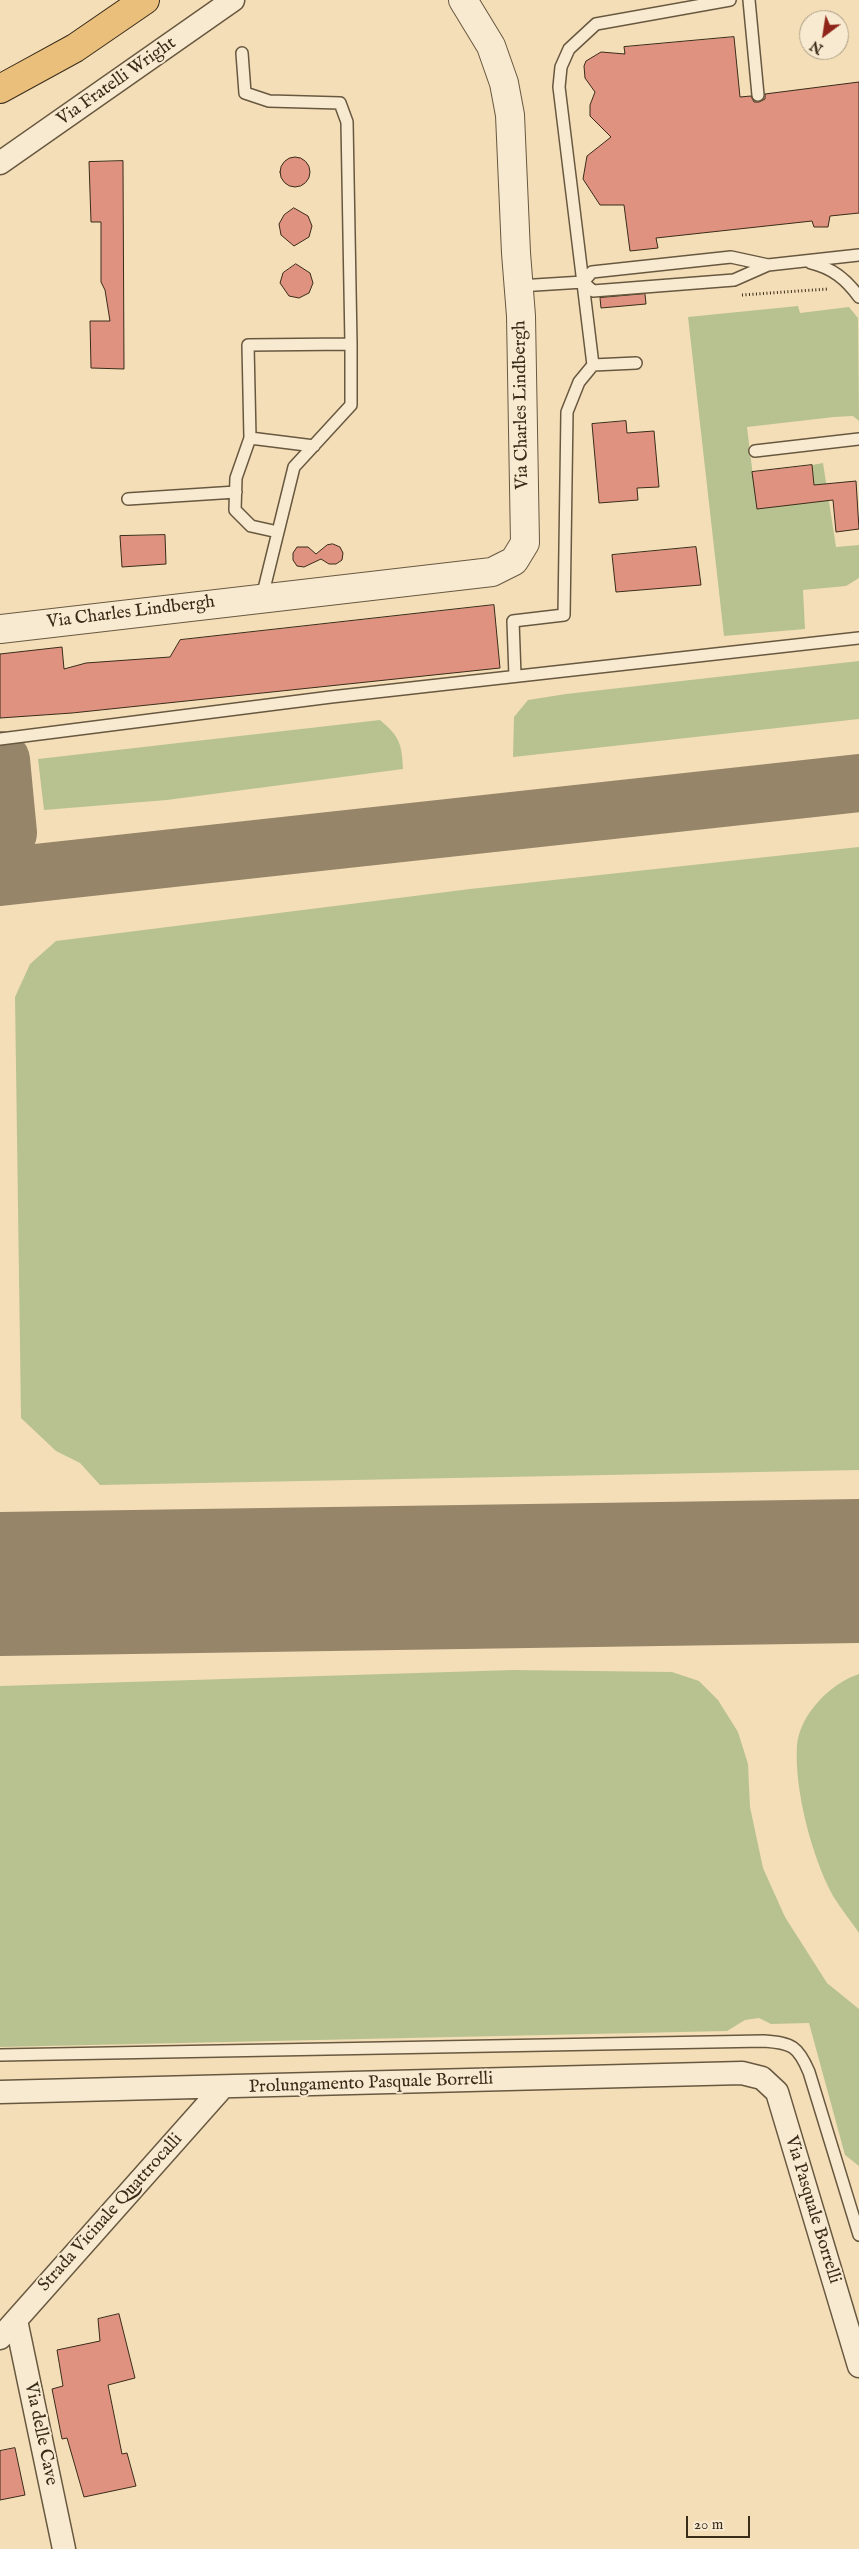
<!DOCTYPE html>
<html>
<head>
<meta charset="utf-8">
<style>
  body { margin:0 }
  #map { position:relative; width:859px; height:2549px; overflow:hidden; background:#f4deb7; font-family:"IM FELL English",serif }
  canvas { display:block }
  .north { position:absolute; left:799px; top:10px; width:50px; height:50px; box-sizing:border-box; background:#f8ead0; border:1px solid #ac9e87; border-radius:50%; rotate:211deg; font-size:14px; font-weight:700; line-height:20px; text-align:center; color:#392c19 }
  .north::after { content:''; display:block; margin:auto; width:18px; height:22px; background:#8f2418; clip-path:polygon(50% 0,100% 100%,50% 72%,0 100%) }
  .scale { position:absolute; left:686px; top:2516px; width:64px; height:22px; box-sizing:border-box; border:2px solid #392c19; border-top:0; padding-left:6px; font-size:15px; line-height:18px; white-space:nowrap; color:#392c19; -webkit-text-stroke:4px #f8ead0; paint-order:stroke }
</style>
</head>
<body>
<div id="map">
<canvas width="859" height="2549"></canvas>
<div class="north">N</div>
<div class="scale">20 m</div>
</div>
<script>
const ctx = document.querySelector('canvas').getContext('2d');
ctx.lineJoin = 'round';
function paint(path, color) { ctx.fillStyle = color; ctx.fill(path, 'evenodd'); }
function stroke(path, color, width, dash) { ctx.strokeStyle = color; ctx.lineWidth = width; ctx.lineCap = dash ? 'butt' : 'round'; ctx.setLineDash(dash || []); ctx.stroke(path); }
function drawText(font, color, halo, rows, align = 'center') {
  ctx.font = font + ' "IM FELL English",serif'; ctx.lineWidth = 4; ctx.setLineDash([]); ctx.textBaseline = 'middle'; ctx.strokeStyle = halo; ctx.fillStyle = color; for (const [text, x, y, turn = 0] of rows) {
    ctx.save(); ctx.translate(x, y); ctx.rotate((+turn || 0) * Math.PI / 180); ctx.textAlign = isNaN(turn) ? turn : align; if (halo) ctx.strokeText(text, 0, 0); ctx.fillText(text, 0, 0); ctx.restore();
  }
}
paint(new Path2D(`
  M798,306L800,313L849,307L858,318L859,421L853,416L834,417L747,427L757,509L816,502L812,465L823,463L836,547L859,545V578L846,586L803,590L805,629L724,636L688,317Z
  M859,661V719L513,757L514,717L528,700L566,694Z
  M380,720C399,736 402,743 403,769L167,800L44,810L38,759Z
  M859,847V1470L100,1485L80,1463L56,1451L21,1418L15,997L30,964L56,941L470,889Z
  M513,1670L672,1672L699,1681L718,1700L738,1732L748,1764L750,1807L763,1868L785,1917L827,1983L859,2009V2166L845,2155L809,2023L771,2024L759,2018L745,2020L727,2031L0,2047V1686Z
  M859,1674V1933C851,1921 841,1909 833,1896C812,1857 794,1790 797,1745C800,1714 831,1683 859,1674Z`), '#b8c291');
stroke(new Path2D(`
  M1,760L8,833
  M0,877L859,783
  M0,1559L17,1570L66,1583`), '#968568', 58);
stroke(new Path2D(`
  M0,1584L859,1571`), '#968568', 144);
const building = new Path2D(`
  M734,37L740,97L751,96L754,102H759L765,99V94L859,82V213L830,216L828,227H814L812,221L656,238L658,248L630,251L624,205H600L583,179L587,156L611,137L590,116V105L595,92L585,78L584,66L586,61L601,52L625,54L624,47Z
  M280 172a15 15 0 1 1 30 0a15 15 0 1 1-30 0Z
  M123,161L124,369L91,368L90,321H110L105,290L101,282V222H91L89,162Z
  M294,208L308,216L312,226L309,237L294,246L281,235L279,224L284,215Z
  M296,264L310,273L313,283L309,293L299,298L289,296L280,283L283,273Z
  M645,294L646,304L601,308L600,298Z
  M626,421L627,433L654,431L659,487L637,488L638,500L599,503L592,424Z
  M812,465L814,485L856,481L859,529L836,532L833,500L757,509L752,472Z
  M165,535L166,564L122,567L120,536Z
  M333,544L340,547L343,553L342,560L336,564H329L321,559L304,567L297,566L293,560V553L297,547H308L316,554L327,545Z
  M696,547L701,585L616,592L612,555Z
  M494,605L500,668L72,713L0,718V654L62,647L64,669L86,663L170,657L180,640Z
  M119,2314L135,2378L108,2385L122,2454L127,2453L136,2486L84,2497L67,2438L62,2439L52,2389L63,2386L57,2350L100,2341L98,2319Z
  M15,2448L25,2495L0,2500V2451Z`);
paint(building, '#e09280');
stroke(building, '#392c19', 1);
const service = new Path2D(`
  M749,0L758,95
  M242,53L245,93L269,101L340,103L347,122L351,344
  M811,263C832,268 846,279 859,297
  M583,282L593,291L734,280L768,265L859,255
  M519,286L583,282L592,272L731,257L768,265
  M636,363L593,365L559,87L561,67L569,49L596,24L730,0
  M250,438L314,446
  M755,451L859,439
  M128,499L236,492
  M262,597L294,467L351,405V344L248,345L250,438L236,478L235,510L251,526L278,532
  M515,676L513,621L564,615L567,412L579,382L593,365
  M0,739L331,697L859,638
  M0,2055L764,2041C792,2043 798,2046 809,2072L859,2235`);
const minor = new Path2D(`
  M0,163L233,0
  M0,2092L742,2073L762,2078L777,2092L859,2366
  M16,2320L64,2549
  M0,2338L222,2088`);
const tertiary = new Path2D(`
  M0,629L492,572L514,561L525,543L521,316L516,253L510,115L504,83L491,46L463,0`);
const motorway = new Path2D(`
  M0,89L75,48L145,0`);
stroke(service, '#685840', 14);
stroke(minor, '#685840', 25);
stroke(tertiary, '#685840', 30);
stroke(motorway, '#392c19', 30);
stroke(new Path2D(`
  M742,295L828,289`), '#392c19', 3, [1, 2.5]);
stroke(service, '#f8ead0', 11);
stroke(minor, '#f8ead0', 22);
stroke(tertiary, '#f8ead0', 28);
stroke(motorway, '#eabf7c', 28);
drawText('18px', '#392c19', '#f8ead0', [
  ["Via Fratelli Wright",117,82,-35],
  ["Via Charles Lindbergh",522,405,-91],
  ["Via Charles Lindbergh",131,613,-7],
  ["Prolungamento Pasquale Borrelli",371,2084,-2],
  ["Via Pasquale Borrelli",812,2210,73],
  ["Strada Vicinale Quattrocalli",111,2213,-48],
  ["Via delle Cave",40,2434,78]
]);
</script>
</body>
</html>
